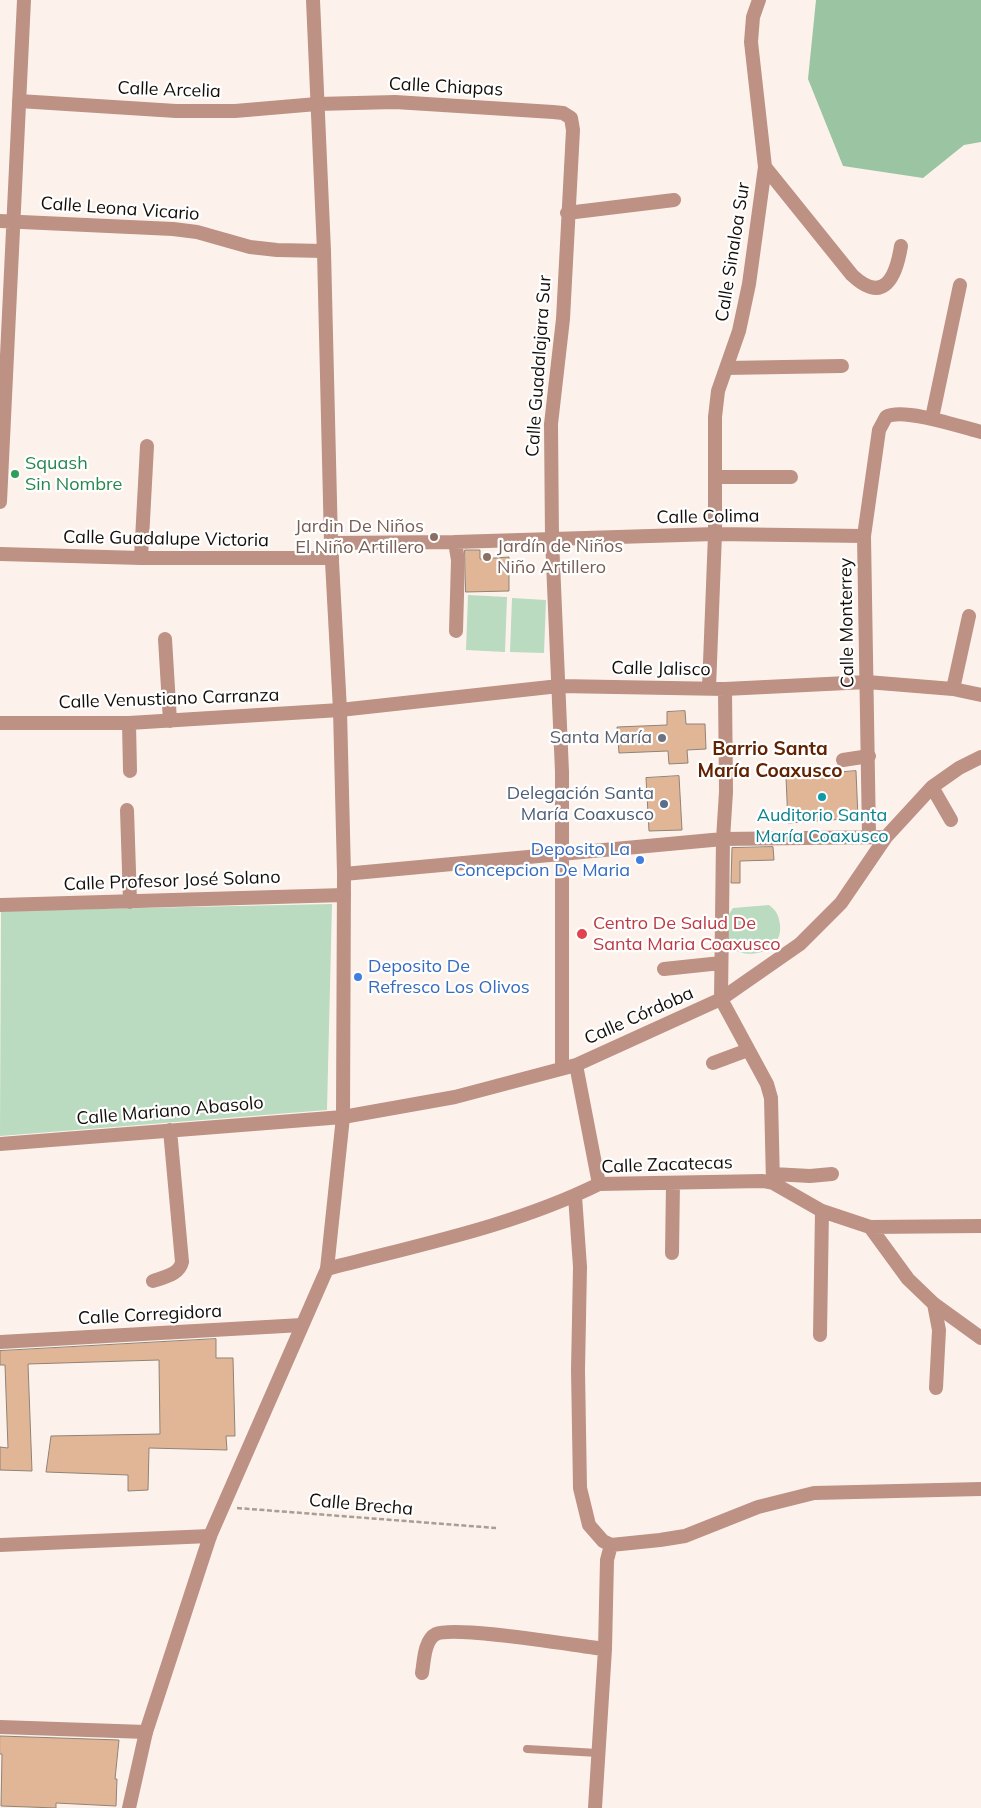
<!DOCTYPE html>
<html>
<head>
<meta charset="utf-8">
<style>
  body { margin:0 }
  canvas { display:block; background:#fcf2eb }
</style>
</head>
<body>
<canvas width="981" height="1808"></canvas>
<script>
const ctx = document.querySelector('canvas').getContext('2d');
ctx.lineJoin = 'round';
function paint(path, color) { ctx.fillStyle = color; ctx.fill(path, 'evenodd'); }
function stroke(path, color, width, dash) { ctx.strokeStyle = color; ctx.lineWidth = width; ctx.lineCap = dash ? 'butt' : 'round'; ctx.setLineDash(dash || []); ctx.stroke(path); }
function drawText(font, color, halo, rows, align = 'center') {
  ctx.font = font + ' Mulish,sans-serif'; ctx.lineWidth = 4.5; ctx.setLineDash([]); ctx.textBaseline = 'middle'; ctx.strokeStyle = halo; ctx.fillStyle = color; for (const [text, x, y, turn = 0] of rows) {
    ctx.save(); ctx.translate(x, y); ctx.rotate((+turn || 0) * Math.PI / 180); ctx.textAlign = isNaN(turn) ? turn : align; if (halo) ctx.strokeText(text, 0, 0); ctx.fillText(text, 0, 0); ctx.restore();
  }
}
paint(new Path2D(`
  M468,595L507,597L505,652L466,650Z
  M512,598L546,600L544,653L510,652Z
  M332,904L327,1110L0,1136L1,911Z
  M769,905C777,911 779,916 780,925C784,959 726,964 726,934C726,924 726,917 733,908Z`), '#badbc0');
paint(new Path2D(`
  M816,0H981V142L964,145L923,178L843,166L808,79Z`), '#9ac4a2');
const building = new Path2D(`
  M465,550H480V559L509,557V591L466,592Z
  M685,711L686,724H705L706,749L687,750L688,763L669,764L668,751L619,753L617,727L667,725V712Z
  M856,771L858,818L788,823L786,777Z
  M679,776L682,830L649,831L646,778Z
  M773,847L774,860L740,861V883H731L732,848Z
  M216,1339V1358H233L235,1436H226L227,1450L149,1448L148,1490L128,1491V1475L46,1472L51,1436L160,1434L159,1360L28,1364L32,1471L0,1470V1447L8,1448L5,1365H0V1351Z
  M0,1736L119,1740L115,1779H117L116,1806L56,1803V1808L1,1806L2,1754H0Z`);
paint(building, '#e0b696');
stroke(building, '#918276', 1);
stroke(new Path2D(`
  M237,1508L496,1528`), '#a79e98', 2.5, [5, 2.5]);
stroke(new Path2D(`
  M527,1749L598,1753`), '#bd9285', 8);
stroke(new Path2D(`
  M19,101L176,111H235L317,104L395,102L553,112L563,113L571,118L573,130L563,319L551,424L552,539L562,772V1068
  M765,167L852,275C884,305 896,277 901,246
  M567,213L674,200
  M0,221L173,229L197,232L250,247L277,250L324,251
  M726,368L842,366
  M932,418L960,285
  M716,477H791
  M0,502L24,0
  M455,542L458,560L456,631
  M331,543L455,542L715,534L864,536
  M0,554L141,558H332
  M141,558L147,446
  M165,639L170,721
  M709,688L715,534V417L718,391L739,331L749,284L765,167L751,42L753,17L759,0
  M725,689L726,792L723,839L721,999L767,1084L771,1098L773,1183
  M953,689L969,616
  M0,723H129L340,710L559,686L725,689L867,682L953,689L981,695
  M129,723L130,771
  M843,760L869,756
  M932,787L951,820
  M127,810L130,902
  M869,836L864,536L879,430L886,417C902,407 962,427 981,432
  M344,874L723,839L886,837
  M0,905L344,895
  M664,969L721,963
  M713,1063L748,1050
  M576,1065L599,1184
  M0,1144L343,1117L455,1097L576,1065L721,999L800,944L841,903L886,837L932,787L959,768L981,757
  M773,1174L810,1176L832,1174
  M575,1196L580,1267L578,1370L580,1488L589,1525L603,1541L611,1545L660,1540L685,1536L758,1507L814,1493L981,1489
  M870,1227L908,1279L934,1304L981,1338
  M672,1253L673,1183
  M327,1269C418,1245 514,1226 599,1184L763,1181L773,1183L822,1211L870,1227L981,1226
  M153,1281C164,1277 179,1275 182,1262L170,1130
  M934,1304L939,1330L936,1388
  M820,1335L822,1211
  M0,1342L302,1325
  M0,1545L210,1536
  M422,1673C424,1662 424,1640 436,1634C455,1625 577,1646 605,1649
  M0,1727L146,1732
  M595,1808L605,1649L607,1560L611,1545`), '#bd9285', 14);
stroke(new Path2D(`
  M129,1808L146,1732L210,1536L327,1269L343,1117L344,874L340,710L331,543L324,251L313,0`), '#bd9285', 14);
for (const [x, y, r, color] of [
  [15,474,5,"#2e9e5b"],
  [434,537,5,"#8d6e63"],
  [487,557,5,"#8d6e63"],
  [662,738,5,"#6b7280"],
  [822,797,5,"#0f9aa8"],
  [664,804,5,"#5c6f8a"],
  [640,860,5,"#3f7fe0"],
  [582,934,6,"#e0444e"],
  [358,977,5,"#3f7fe0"]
]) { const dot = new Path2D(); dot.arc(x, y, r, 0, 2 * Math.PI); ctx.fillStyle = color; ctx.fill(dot); stroke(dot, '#fff', 2); }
drawText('18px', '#130e0a', '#fff', [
  ["Calle Chiapas",446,87,3],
  ["Calle Arcelia",169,90,2],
  ["Calle Leona Vicario",120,209,4],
  ["Calle Sinaloa Sur",733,252,-81],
  ["Calle Guadalajara Sur",539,366,-86],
  ["Calle Colima",708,517,-1],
  ["Calle Guadalupe Victoria",166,539,1],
  ["Calle Monterrey",847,623,-91],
  ["Calle Jalisco",661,669,1],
  ["Calle Venustiano Carranza",169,699,-2],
  ["Calle Profesor José Solano",172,881,-2],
  ["Calle Córdoba",639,1016,-24],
  ["Calle Mariano Abasolo",170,1111,-5],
  ["Calle Zacatecas",667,1165,-2],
  ["Calle Corregidora",150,1315,-3],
  ["Calle Brecha",361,1505,5]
]);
drawText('18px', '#27864d', '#fff', [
  ["Squash",25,464],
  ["Sin Nombre",25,485]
], 'left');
drawText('18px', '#785e54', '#fff', [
  ["Jardin De Niños",424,527],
  ["El Niño Artillero",424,548],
  ["Jardín de Niños",497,547,"left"],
  ["Niño Artillero",497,568,"left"]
], 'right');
drawText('18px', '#5b616d', '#fff', [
  ["Santa María",652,738]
], 'right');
drawText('18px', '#4e5e75', '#fff', [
  ["Delegación Santa",654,794],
  ["María Coaxusco",654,815]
], 'right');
drawText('18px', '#0d838f', '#fff', [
  ["Auditorio Santa",822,816],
  ["María Coaxusco",822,837]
]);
drawText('18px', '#366cbe', '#fff', [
  ["Deposito La",630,850],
  ["Concepcion De Maria",630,871],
  ["Deposito De",368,967,"left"],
  ["Refresco Los Olivos",368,988,"left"]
], 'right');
drawText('18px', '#be3a42', '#fff', [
  ["Centro De Salud De",593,924],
  ["Santa Maria Coaxusco",593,945]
], 'left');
drawText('bold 19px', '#622302', '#fff', [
  ["Barrio Santa",770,749],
  ["María Coaxusco",770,771]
]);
</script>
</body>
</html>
